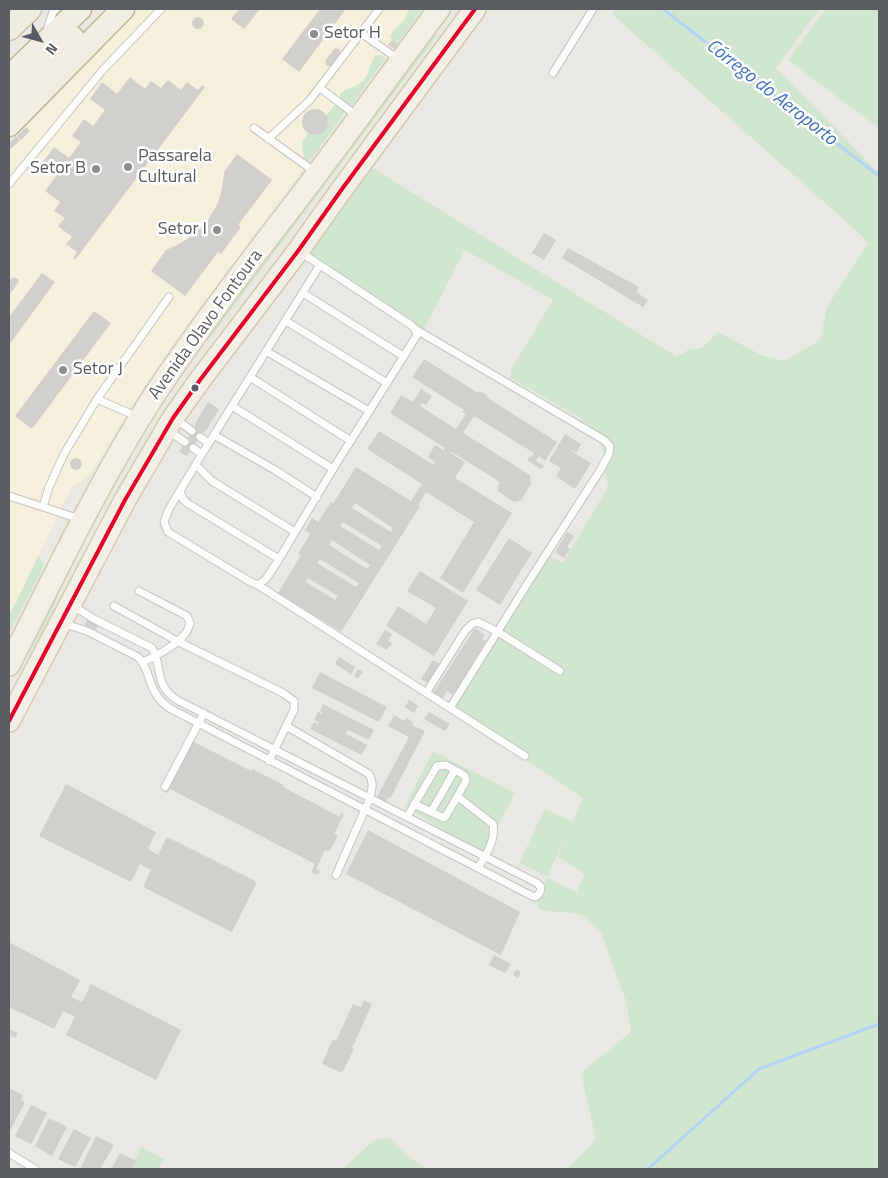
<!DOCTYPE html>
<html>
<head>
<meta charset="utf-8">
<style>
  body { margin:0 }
  #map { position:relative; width:888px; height:1178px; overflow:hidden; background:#e9e8e3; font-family:"Titillium Web",sans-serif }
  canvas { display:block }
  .frame { position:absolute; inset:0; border:10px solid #595c61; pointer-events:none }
  .north { position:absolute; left:15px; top:15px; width:50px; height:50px; -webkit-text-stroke:4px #fff; paint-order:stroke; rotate:128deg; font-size:14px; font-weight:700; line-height:20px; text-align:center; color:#595c61 }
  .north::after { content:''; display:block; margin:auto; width:18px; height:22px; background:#595c61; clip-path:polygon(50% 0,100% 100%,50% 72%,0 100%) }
</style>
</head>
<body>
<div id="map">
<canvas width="888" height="1178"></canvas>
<div class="frame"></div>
<div class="north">N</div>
</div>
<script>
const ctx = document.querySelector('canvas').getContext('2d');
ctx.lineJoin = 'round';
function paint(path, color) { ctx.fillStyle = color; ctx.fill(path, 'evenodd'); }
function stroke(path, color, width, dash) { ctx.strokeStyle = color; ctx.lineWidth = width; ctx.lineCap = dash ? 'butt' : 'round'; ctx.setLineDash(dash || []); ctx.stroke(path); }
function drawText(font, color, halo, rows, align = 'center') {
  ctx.font = font + ' "Titillium Web",sans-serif'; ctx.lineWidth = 5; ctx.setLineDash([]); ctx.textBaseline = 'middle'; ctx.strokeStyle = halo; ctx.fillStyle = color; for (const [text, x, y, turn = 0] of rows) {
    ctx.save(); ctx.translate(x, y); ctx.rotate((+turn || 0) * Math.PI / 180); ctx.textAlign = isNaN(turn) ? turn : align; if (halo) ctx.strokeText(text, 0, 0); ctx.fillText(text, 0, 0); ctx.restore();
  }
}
paint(new Path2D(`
  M140,9H423L243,249L182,332L152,374L90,474L81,482L72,486L9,616V145Z`), '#f5f0db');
paint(new Path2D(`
  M409,9H423L397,44L390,38C392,31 396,29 400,24C405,20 407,15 409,9Z
  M614,9H819L776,68L879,173V1169H567L596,1140L581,1073L631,1032L626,1001L601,933L581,914L540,910L537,902L547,878L576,892L585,874L558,857L568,833L547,876L519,863L545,809L573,822L583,798L453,711L488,651L549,556L563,563L608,487L602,447L591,429L579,417L510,378L511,370L553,300L465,250L424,329L305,258L371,167L677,357L688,350L702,348L718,332L763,356L785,361L820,340L827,307L868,243L859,233L612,14Z
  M826,9H879V128L788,60Z
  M435,34L437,35L436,37L208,341L206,340Z
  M376,55H382L386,58L350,107L340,100V94C347,87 357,88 364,80C370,72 370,62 376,55Z
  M335,105L346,111L308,164C304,160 304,157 303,152C300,143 302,140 309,133L315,135L323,132L327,124L326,116Z
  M39,555L43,565L42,570L9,633V616Z
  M56,595H58C51,616 40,637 28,655L26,654Z
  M433,751L515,793L483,855L405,806Z
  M389,1138L418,1164L427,1169H343L374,1140Z
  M141,1147L164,1159L158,1169H130Z`), '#d0e6cf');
stroke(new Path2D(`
  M663,9L879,176
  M648,1169L759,1069L879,1024`), '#b4d4f7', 3);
paint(new Path2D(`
  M239,9H260L244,29L231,19Z
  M320,9H346L299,72L282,59Z
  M192 23a6 6 0 1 1 12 0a6 6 0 1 1-12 0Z
  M392,40L398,44L394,49L388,45Z
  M336,48L340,50V53L331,66H328L326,65L325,61L334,49Z
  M130,77L145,89L151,81L161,88L168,80L181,90L187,82L198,90L202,85L205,87L75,260L73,258L77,252L66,244L72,237L58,226L65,218L54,211L60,202L45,191L57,175L42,163L54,147L69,158L81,142L72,136L84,119L93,126L105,110L90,99L102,82L117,94Z
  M302 122a13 13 0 1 1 26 0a13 13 0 1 1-26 0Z
  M26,127L30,131L21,140L17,136Z
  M16,136L20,140L11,149L9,147V144Z
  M237,154L272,180L238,225L241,227L221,254L218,252L185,296L151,271L166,250L177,245L194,235L208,220L218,203L222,188L224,172Z
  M544,233L556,240L544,260L532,253Z
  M568,248L639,287L636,292L648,300L643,307L562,258Z
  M42,273L55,282L9,345V317Z
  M13,277L18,279L19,282L9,295V281Z
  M94,311L111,323L32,429L15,416Z
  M424,359L478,393L480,391L487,395L486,397L557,442L545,461L539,456L536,461L544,466L541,469L527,460L529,457L531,458L534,453L474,416L463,433L530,475L531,484L521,500L514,502L498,491V486L500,482L452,452L451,453L465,462L455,478L512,513L463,593L440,578L474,522L426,492L418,505L420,506L341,632L278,593L301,555L298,554L310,534L305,530L312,518L318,522L331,502L333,504L356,467L411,501L422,484L367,449L379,431L434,465L435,462L428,457L435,445L443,450L445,448L390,413L401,395L413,402L421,389L432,396L426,405L422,403L420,406L456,429L466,414L462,412L464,410L412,377ZM355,503L393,528L391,532L352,508ZM343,522L382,546L379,550L340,526ZM332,540L370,565L367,569L329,545ZM320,559L359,583L356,587L317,563ZM308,578L338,596L335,600L306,582Z
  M208,402L219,409L207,429L202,433L187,456L179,452L194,428L196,422Z
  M565,434L581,444L576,453L572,450L571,451L591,463L575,489L556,476L561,468L549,461Z
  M70 464a6 6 0 1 1 12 0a6 6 0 1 1-12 0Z
  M567,532L574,536L567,547L570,549L564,558L555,552Z
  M509,538L532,553L500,605L476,590Z
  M420,571L468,601L434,656L386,626L398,606L426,624L436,608L407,591Z
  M87,620L99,625L96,630L85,625Z
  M475,628L485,635L482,639L486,641L453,695L447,691L442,699L433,693Z
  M385,630L392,634L388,641L392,643L387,650L376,644Z
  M339,657L355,667L351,675L348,673V672L335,664Z
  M433,660L441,665L429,684L421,679Z
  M358,669L363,672L358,678L354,676Z
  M320,672L387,707L379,722L312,688Z
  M409,700L418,706L414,713L405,707Z
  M323,704L374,730L369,740L348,730L346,734L367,745L361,755L310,729L314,722L318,724L319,722L314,720L318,712L322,714L323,713L320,711Z
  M429,712L450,724L445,731L424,719Z
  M394,715L404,721L406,718L413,722L412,725L425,731L390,799L388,797L386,802L377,797L409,737L388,726Z
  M194,737L196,738L194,742L251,771L252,769L284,785L283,787L340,817L341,813L344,814L334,834L338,836L329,852L325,850L316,869L320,871L318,875L311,872L315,864L170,789L168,793L165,792Z
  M66,784L156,832L148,849L158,855L167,837L257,882L232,932L143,887L151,870L140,864L131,882L39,836Z
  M368,830L520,912L501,955L346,874Z
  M9,942L80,980L71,997L82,1002L91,984L181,1030L156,1080L66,1035L75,1017L63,1011L54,1029L9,1007Z
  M494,955L511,964L505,973L489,965Z
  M516,969L521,972L518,978L513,975Z
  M364,1000L372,1004L352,1048L354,1049L342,1073L322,1064L333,1039L336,1041L353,1004L361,1007Z
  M10,1030L18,1033L15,1038L9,1035Z
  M11,1089L23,1095L21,1100L25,1102L9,1133V1092Z
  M31,1105L47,1113L31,1144L15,1136Z
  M49,1118L67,1127L52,1156L35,1146Z
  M74,1129L91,1138L75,1167L58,1159Z
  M96,1136L114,1145L100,1169H80Z
  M120,1153L136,1161L132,1169H111Z`), '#d1d0cd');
const service = new Path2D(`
  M47,30L53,12L56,9
  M361,33L398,59
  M553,73L593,9
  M320,88L357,116
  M254,128L315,172
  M268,139L310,100L379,9
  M9,184L102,71L161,9
  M300,252L320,265
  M320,265L411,325L415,329L417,335L333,469L279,559L266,579L258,585L249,581L168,532L164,522L169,509L202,454Z
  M303,293L403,356
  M286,321L387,383
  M266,351L369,411
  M250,377L351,441
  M97,399L138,417
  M232,406L333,469
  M174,418L192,431
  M169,431L185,442
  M214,435L275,470L317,497
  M200,437L209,443
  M193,448L202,454
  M196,465L212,481L295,532
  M180,491L183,499L187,503L279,559
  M9,496L80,519
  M43,507L49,487L64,454L97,399L169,297
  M258,585L450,708L529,581L601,469L609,454L610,446L604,440L415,329
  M139,591L187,616L190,623C189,626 188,631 185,634C176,645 156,656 143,662
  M114,606L177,641L283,693L294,701V710L269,761
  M62,623L87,631L138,657C149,668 148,682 156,694C160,701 165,705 171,709L530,895L535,897L538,895L540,892L541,887L537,883L177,700C153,684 164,669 152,648L94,619L72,605
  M426,693L465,631L472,624L478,622L498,632L560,671
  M450,708L525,756
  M286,726L369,774C374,782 372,789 370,798L336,875
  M165,787L204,713
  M458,797L493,824C496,840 486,855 478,868
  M431,812L455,770
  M407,817L437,766L446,765L464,775L466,779L465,783L446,816L444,818L414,804
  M9,1153L35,1169`);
const primary = new Path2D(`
  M9,665C55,575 98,483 153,397C198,329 248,264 298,199C346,136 392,72 439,9
  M9,721L125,500L173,418L200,380L298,251L342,189L475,9`);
const trunk = new Path2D(`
  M9,77L80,9
  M9,99L41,70L73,38
  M9,125L123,9`);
const motorway = new Path2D(`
  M9,28L29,9`);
stroke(service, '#c5c5c4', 9);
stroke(primary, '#d1cbb0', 24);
stroke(trunk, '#c0b690', 25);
stroke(motorway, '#c0b690', 26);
stroke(service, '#fcfcfb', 7);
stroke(primary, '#f2f0e6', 21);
stroke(trunk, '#f0eee2', 22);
stroke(motorway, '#eeebdf', 24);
stroke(new Path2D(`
  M9,721L125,500L173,418L200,380L298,251L342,189L475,9`), '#e4002b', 4);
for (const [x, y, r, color] of [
  [314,34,5,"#8b8d8e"],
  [128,167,5,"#8b8d8e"],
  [96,169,5,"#8b8d8e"],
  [217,230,5,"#8b8d8e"],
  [63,370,5,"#8b8d8e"],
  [195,388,4.5,"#595c61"]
]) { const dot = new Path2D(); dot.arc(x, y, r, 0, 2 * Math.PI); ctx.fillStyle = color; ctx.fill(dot); stroke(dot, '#fff', 2); }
drawText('18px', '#595c61', '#fff', [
  ["Setor H",324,34],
  ["Passarela",138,157],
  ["Cultural",138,178],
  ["Setor B",86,169,"right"],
  ["Setor I",207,230,"right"],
  ["Setor J",73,370]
], 'left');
drawText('18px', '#595c61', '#fff', [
  ["Avenida Olavo Fontoura",206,325,-54]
]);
drawText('italic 19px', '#4074c2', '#fff', [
  ["Córrego do Aeroporto",771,93,38]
]);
</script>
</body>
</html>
